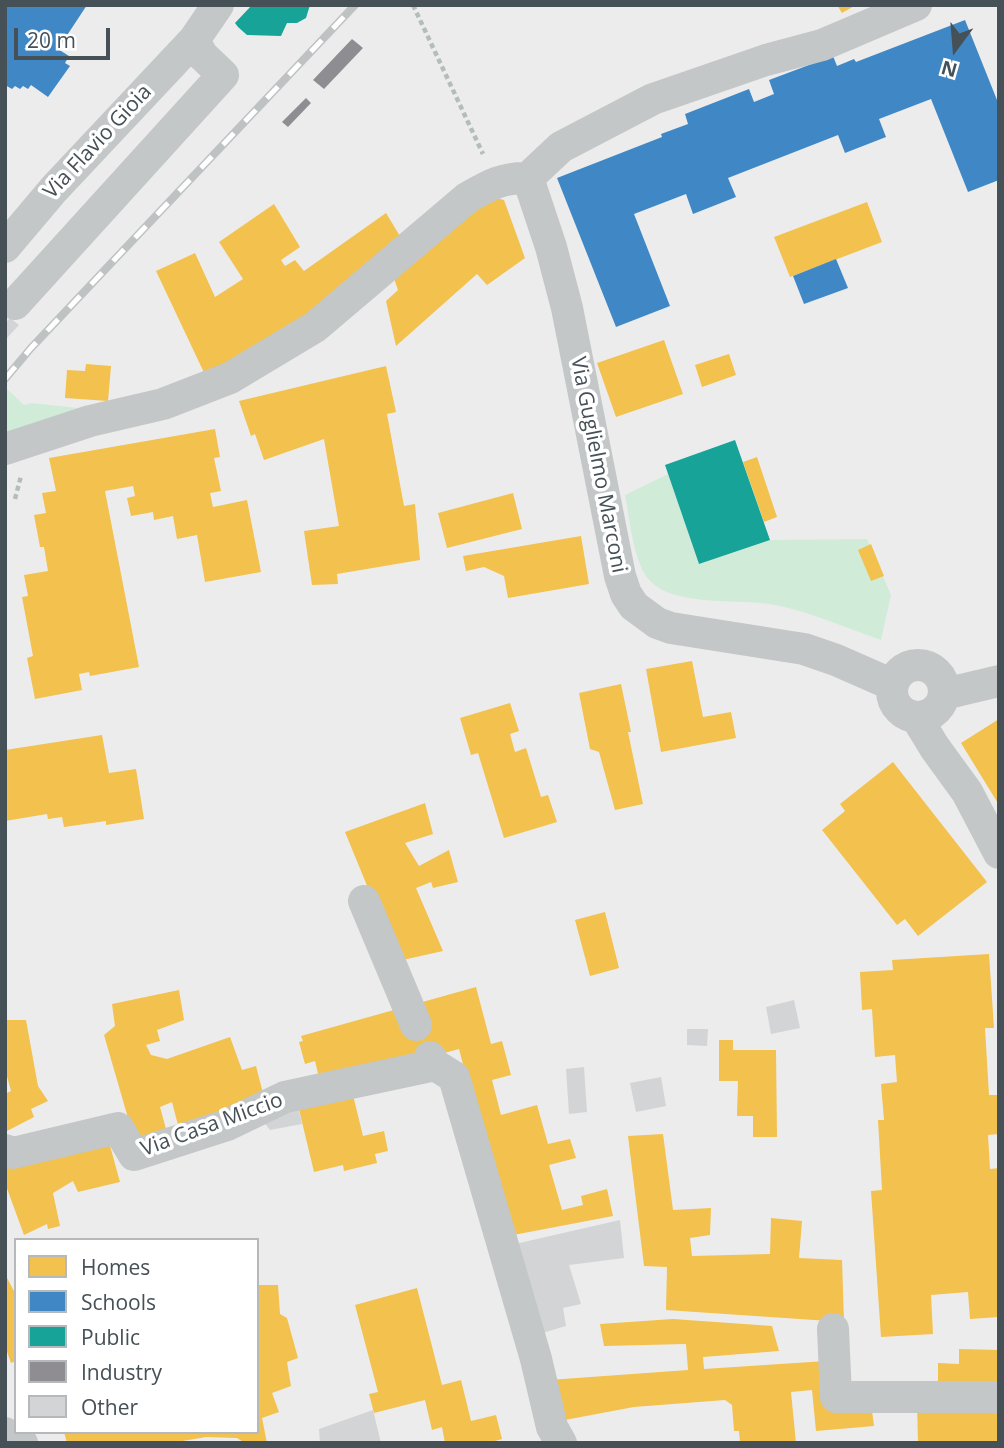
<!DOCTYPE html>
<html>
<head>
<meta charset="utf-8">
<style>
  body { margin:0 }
  #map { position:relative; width:1004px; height:1448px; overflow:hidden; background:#edecec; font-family:"Open Sans",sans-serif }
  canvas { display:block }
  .frame { position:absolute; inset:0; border:7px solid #455057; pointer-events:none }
  .legend { position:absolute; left:14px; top:1238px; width:245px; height:196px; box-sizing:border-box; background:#fff; border:2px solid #b5b9bc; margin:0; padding:9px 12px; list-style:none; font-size:21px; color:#455057 }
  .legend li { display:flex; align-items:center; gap:14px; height:35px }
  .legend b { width:35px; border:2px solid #b5b9bc }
  .north { position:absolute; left:920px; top:14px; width:70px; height:70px; -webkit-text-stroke:5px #fff; paint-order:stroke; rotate:196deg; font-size:19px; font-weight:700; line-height:28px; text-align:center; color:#455057 }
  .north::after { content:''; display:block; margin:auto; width:24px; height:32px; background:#455057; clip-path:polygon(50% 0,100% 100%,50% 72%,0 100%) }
  .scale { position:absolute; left:14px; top:28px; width:96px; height:32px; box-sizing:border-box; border:4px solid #455057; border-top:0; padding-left:9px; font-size:21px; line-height:24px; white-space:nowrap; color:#455057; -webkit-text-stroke:5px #fff; paint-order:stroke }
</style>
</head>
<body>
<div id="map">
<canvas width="1004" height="1448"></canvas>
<div class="frame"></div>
<ul class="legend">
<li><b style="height:19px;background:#f2c14e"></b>Homes</li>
<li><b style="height:19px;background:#3f88c5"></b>Schools</li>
<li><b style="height:19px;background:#17a398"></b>Public</li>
<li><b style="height:19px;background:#8d8d92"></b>Industry</li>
<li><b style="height:19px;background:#d3d4d5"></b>Other</li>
</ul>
<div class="north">N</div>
<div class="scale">20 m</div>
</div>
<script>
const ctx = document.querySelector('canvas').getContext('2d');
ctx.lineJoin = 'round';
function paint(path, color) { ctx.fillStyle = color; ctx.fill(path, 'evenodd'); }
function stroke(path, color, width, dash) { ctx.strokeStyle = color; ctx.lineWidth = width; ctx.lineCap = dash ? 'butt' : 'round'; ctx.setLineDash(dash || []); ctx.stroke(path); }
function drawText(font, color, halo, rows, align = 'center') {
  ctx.font = font + ' "Open Sans",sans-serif'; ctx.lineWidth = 7; ctx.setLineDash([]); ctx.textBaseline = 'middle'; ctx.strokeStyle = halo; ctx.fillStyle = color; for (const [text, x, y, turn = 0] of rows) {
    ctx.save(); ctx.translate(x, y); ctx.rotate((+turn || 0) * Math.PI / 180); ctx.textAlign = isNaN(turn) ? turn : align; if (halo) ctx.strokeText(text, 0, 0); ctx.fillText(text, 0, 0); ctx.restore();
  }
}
paint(new Path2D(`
  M5,387L24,405L31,403L78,408L5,433Z
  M668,474L699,564L770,540L867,539L891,595L881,640C846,628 811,612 775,605C740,598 677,608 650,581C633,563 630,519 625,495Z`), '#d1ebd9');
paint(new Path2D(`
  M837,5H856L842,13Z
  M485,195L504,200L525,258L487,285L477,274L396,346L386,301L398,290L391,270Z
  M867,202L882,242L790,277L774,237Z
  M274,204L300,247L281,260L285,266L295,260L304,271L386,213L406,246L306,324L208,381L156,271L195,253L215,297L243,279L219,242Z
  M664,340L683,394L616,417L597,363Z
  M729,354L736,375L702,387L695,365Z
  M86,364L111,366L108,401L65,398L67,370L85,371Z
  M386,366L396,412L387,414L404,506L415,504L420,560L337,574L338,584L312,585L304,531L339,526L324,439L264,460L255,434L251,436L239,401Z
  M215,429L220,457L214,458L221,491L210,493L213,507L247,500L261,572L205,582L197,535L177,539L173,516L154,520L153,512L131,516L127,498L135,496L133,486L105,491L139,667L90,676L89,672L79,674L82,690L35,699L27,658L33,656L22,597L28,596L24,575L48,571L44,547H40L34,515L46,513L42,493L56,491L49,458Z
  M757,457L777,517L764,522L743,462Z
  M513,493L522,529L447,548L438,513Z
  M581,536L589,584L508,598L504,576L484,567L466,571L463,556Z
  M871,544L884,576L871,581L858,550Z
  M692,661L703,717L731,712L736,738L661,752L646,669Z
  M621,684L631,732H628L643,804L615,810L599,752L590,749L579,693Z
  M510,703L519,731L510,734L515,752L526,748L541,797L548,795L557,822L504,838L478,753L471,755L460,718Z
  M999,719V805L961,743Z
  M102,735L109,773L136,769L144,819L106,825V821L64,827L62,817L48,819L47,814L5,821V750Z
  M893,762L987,882L918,936L905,919L897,925L822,830L845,811L840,804Z
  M425,803L433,834L405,843L419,866L449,850L458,882L433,888L431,882L416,888L443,951L398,961L345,832Z
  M605,912L619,968L590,976L575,920Z
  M989,954L994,1028H985L989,1095H997L999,1134L988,1135L990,1169L999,1168V1243H997L999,1317L970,1319L968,1292L931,1295L933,1334L881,1337L871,1191L882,1190L878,1120H884L881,1084L897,1082L895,1055L875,1057L872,1009L862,1010L860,972L893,970L892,960Z
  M476,987L491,1044L502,1041L511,1075L492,1080L501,1115L537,1105L548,1144L570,1139L576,1158L549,1165L562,1210L583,1205L581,1196L607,1189L613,1216L508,1236L459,1049L321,1086L315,1061L305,1064L299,1042L303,1041L301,1036Z
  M179,990L184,1020L157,1030L160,1041L146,1045L151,1055L167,1059L230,1037L242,1070L256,1066L265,1101L178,1125L172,1102L160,1107L169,1140L137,1149L104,1035L115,1026L112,1004Z
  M5,1020H26L38,1086L48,1101L31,1109L34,1117L5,1132V1094L11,1091L5,1069Z
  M719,1040H733V1050H776L777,1137H753V1116H737L738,1081H719Z
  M351,1087L363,1136L384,1131L388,1151L375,1154L377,1163L344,1171L343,1165L314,1172L297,1101Z
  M663,1134L673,1210L711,1208L710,1235L690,1238L692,1256L770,1254L771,1218L802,1221L799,1258L842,1260L844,1322L666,1310L667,1267L644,1266L628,1136Z
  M109,1142L120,1182L78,1192L73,1181L53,1193L60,1226L48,1229L47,1224L24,1235L5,1183V1166Z
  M5,1274L16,1295V1361L11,1363L5,1346Z
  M257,1285H278L280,1314L287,1318L298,1358L287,1362L291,1386L272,1393L279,1412L262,1418L267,1443H245L237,1438L206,1437L171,1443H67L64,1432H257Z
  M417,1288L442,1385L461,1380L471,1421L496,1415L502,1439L488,1443H445L442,1427L432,1430L425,1400L374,1413L369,1394L378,1392L355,1305Z
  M673,1319L772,1326L779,1351L703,1357L704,1369L826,1361L871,1403L874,1426L816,1431L812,1390L791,1392L796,1443H740L739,1431H734L732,1405L725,1400L634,1407L554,1422L549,1380L688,1370L686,1344L604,1346L600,1324Z
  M959,1349L999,1350V1384H938V1363L959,1364Z
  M999,1402V1443H918L917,1403Z`), '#f2c14e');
paint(new Path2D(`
  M5,5H87L58,49L69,56L65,63L70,66L48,97L31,85L28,89L23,86L20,89L15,86L12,89L5,85Z
  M965,20L999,105V180L968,192L931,99L879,119L886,137L845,153L838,135L728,178L736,197L693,214L686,194L634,214L670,306L616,327L557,178L662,137L661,134L688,124L685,114L749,89L754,102L774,94L769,80L833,56L837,66L854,59L856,62Z
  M836,259L848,288L804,304L793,276Z`), '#3f88c5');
paint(new Path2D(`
  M252,5H310L306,18L297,23H287L281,36L247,35L238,27L235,23Z
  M735,440L770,540L699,564L665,465Z`), '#17a398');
paint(new Path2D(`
  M352,39L363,48L324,89L313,80Z
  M306,98L311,103L288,127L282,122Z`), '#8d8d92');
paint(new Path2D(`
  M10,318L19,325L7,338L5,323Z
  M794,1000L800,1028L771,1034L766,1007Z
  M687,1029H708L707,1046L687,1045Z
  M584,1067L587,1112L569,1114L566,1069Z
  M661,1077L666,1106L636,1112L630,1083Z
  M297,1101L302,1124L270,1130L260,1117Z
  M620,1220L624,1258L569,1265L581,1304L563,1308L566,1326L539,1334L515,1244Z
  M373,1410L381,1443H320L319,1429Z`), '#d3d4d5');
stroke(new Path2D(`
  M413,5L483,154
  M15,499L21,476`), '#b3beba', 4.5, [5, 3.5]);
stroke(new Path2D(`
  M528,178L551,247L567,308L620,576L626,594L634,606L657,623L671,628L804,649L836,660L893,685
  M528,178L561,147L653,99L766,60L822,45L916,5
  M5,247L54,189L194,40L218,5
  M15,304L223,75L202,55L194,40
  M5,449L90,421L163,404L230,378L315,327L467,198C488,186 502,177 528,178
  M892 691a26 26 0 1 1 52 0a26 26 0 1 1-52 0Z
  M944,694L999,681
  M916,717L935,748L967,792L999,853
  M364,901L416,1025
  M430,1057L435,1065L454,1077L536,1359L552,1427L561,1443
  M5,1150L13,1153L118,1128L134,1155L227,1125L285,1097L435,1065
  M833,1329L836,1397H999
  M5,1433L22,1443`), '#c3c7c8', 32);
const rail = new Path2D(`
  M5,379L31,348L355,5`);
stroke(rail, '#bfc2c3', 8);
stroke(rail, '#fff', 5, [16]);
drawText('21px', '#455057', '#fff', [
  ["Via Flavio Gioia",98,142,-47],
  ["Via Guglielmo Marconi",598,465,79],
  ["Via Casa Miccio",212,1125,-20]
]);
</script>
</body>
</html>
